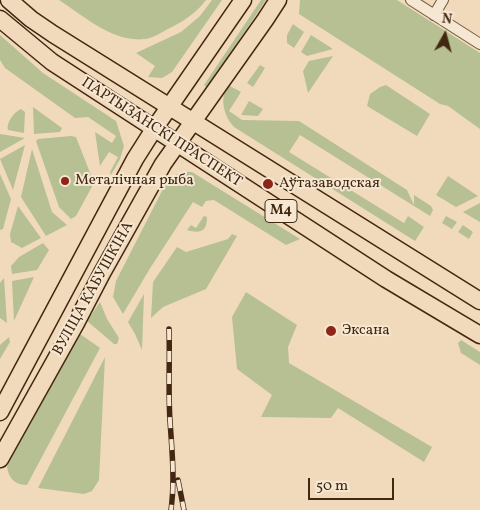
<!DOCTYPE html>
<html>
<head>
<meta charset="utf-8">
<style>
  body { margin:0 }
  #map { position:relative; width:480px; height:510px; overflow:hidden; background:#f1dabc; font-family:Vollkorn,serif }
  canvas { display:block }
  .north { position:absolute; left:420px; top:10px; width:50px; height:50px; -webkit-text-stroke:4px #f6e7d3; paint-order:stroke; rotate:7deg; font-size:14px; font-weight:700; line-height:20px; text-align:center; color:#432811 }
  .north::after { content:''; display:block; margin:auto; width:18px; height:22px; background:#432811; clip-path:polygon(50% 0,100% 100%,50% 72%,0 100%) }
  .scale { position:absolute; left:308px; top:478px; width:86px; height:22px; box-sizing:border-box; border:2px solid #432811; border-top:0; padding-left:6px; font-size:15px; line-height:18px; white-space:nowrap; color:#432811; -webkit-text-stroke:4px #f6e7d3; paint-order:stroke }
</style>
</head>
<body>
<div id="map">
<canvas width="480" height="510"></canvas>
<div class="north">N</div>
<div class="scale">50 m</div>
</div>
<script>
const ctx = document.querySelector('canvas').getContext('2d');
ctx.lineJoin = 'round';
function paint(path, color) { ctx.fillStyle = color; ctx.fill(path, 'evenodd'); }
function stroke(path, color, width, dash) { ctx.strokeStyle = color; ctx.lineWidth = width; ctx.lineCap = dash ? 'butt' : 'round'; ctx.setLineDash(dash || []); ctx.stroke(path); }
function drawText(font, color, halo, rows, align = 'center') {
  ctx.font = font + ' Vollkorn,serif'; ctx.lineWidth = 4; ctx.setLineDash([]); ctx.textBaseline = 'middle'; ctx.strokeStyle = halo; ctx.fillStyle = color; for (const [text, x, y, turn = 0] of rows) {
    ctx.save(); ctx.translate(x, y); ctx.rotate((+turn || 0) * Math.PI / 180); ctx.textAlign = isNaN(turn) ? turn : align; if (halo) ctx.strokeText(text, 0, 0); ctx.fillText(text, 0, 0); ctx.restore();
  }
}
paint(new Path2D(`
  M59,0H206C196,13 184,21 170,28C162,32 153,38 145,39C113,43 84,16 59,0Z
  M212,0H222L172,72L162,78L148,77L155,66L136,53L181,32L200,16Z
  M261,0H266L207,88L204,85Z
  M300,0H397L480,53V129L448,106L440,104L299,14Z
  M293,24L304,32L294,48L287,43V35Z
  M0,35L43,73L116,121L124,146L120,159L111,175L110,172L118,157L109,152L100,166L95,132L112,143L116,136L88,117L75,118L5,68L0,60Z
  M311,35L333,49L307,56L301,52Z
  M333,56L308,93L303,71L309,61Z
  M260,65L265,68L253,87L247,83Z
  M228,85L241,92L229,111L242,120L299,121L407,190L414,205V195L431,206L433,210L430,216L300,135L289,152L404,223L408,216L424,227L415,241L234,127C224,116 219,99 228,85Z
  M386,85L430,114L417,136L367,106L370,94L380,87Z
  M249,101L263,109L258,116L241,115Z
  M33,107L62,128L60,132L34,134Z
  M21,109L25,112L24,133L8,130C6,123 14,112 21,109Z
  M0,134L25,138L0,152Z
  M71,136L76,137L94,183L76,216L71,219L59,207L36,141L38,139Z
  M25,145L13,190L0,159Z
  M32,149L52,212L67,225L46,236L21,197Z
  M183,172H192L300,239L286,245L214,200L206,201L202,207L193,202L149,270L123,314L113,297L116,281L164,187L173,176Z
  M0,174L11,199L3,229L0,230Z
  M448,176L478,196L456,207L436,195Z
  M480,203V222L463,212Z
  M18,206L41,238L22,248L11,242L10,234Z
  M204,216L207,217C207,234 198,233 187,230L191,225L196,228Z
  M446,216L457,222L452,229L442,223Z
  M463,225L473,232L469,239L458,232Z
  M232,234L237,236L206,289L163,307L151,318L153,282L177,247L186,252L228,239Z
  M43,243L49,250L37,270L12,274L11,266L19,257Z
  M34,277L14,321L12,281Z
  M4,278L7,323L0,318V283Z
  M246,292L297,325L288,347L289,363L432,447L424,462L338,408L331,418L261,417L272,395L237,369L232,317Z
  M144,294L142,350L135,334L128,322Z
  M100,302L107,319L119,338L117,344H114L87,321Z
  M80,334L100,348L27,485C15,485 8,478 7,466Z
  M9,337L10,342L0,359V345Z
  M461,340L480,352V365L461,353L458,343Z
  M105,357L99,480L92,491L84,494L38,488Z`), '#b6c093');
const minor = new Path2D(`
  M411,0L480,44
  M434,15L443,0`);
const primary = new Path2D(`
  M9,0L31,19L53,34L480,301
  M0,19L52,62L386,279L480,335
  M0,412L135,159L154,129L243,0
  M0,459L76,323L102,273L163,164L265,20L278,0`);
stroke(minor, '#6e543c', 12);
stroke(primary, '#432811', 19);
stroke(minor, '#f6e7d3', 10);
stroke(primary, '#f1dabc', 16);
const rail = new Path2D(`
  M169,329C170,360 168,391 170,421C172,451 175,480 171,510
  M178,480L184,510`);
stroke(rail, '#432811', 5.5);
stroke(rail, '#f6e7d3', 4, [11]);
for (const [x, y, r, color] of [
  [65,181,5,"#8f2418"],
  [268,184,6,"#8f2418"],
  [331,331,6,"#8f2418"]
]) { const dot = new Path2D(); dot.arc(x, y, r, 0, 2 * Math.PI); ctx.fillStyle = color; ctx.fill(dot); stroke(dot, '#f6e7d3', 2); }
for (const [x, y, w] of [
  [281,211,32]
]) { const box = new Path2D(); box.roundRect(x - w / 2, y - 11.5, w, 23, 4); ctx.fillStyle = '#f6e7d3'; ctx.fill(box); stroke(box, '#432811', 1); }
drawText('bold 14px', '#432811', null, [
  ["М4",281,211]
]);
drawText('15px', '#432811', '#f6e7d3', [
  ["ПАРТЫЗАНСКІ ПРАСПЕКТ",161,133,33],
  ["ВУЛІЦА КАБУШКІНА",94,289,-61]
]);
drawText('15px', '#432811', '#f6e7d3', [
  ["Металічная рыба",75,181],
  ["Аўтазаводская",279,184],
  ["Эксана",342,331]
], 'left');
</script>
</body>
</html>
